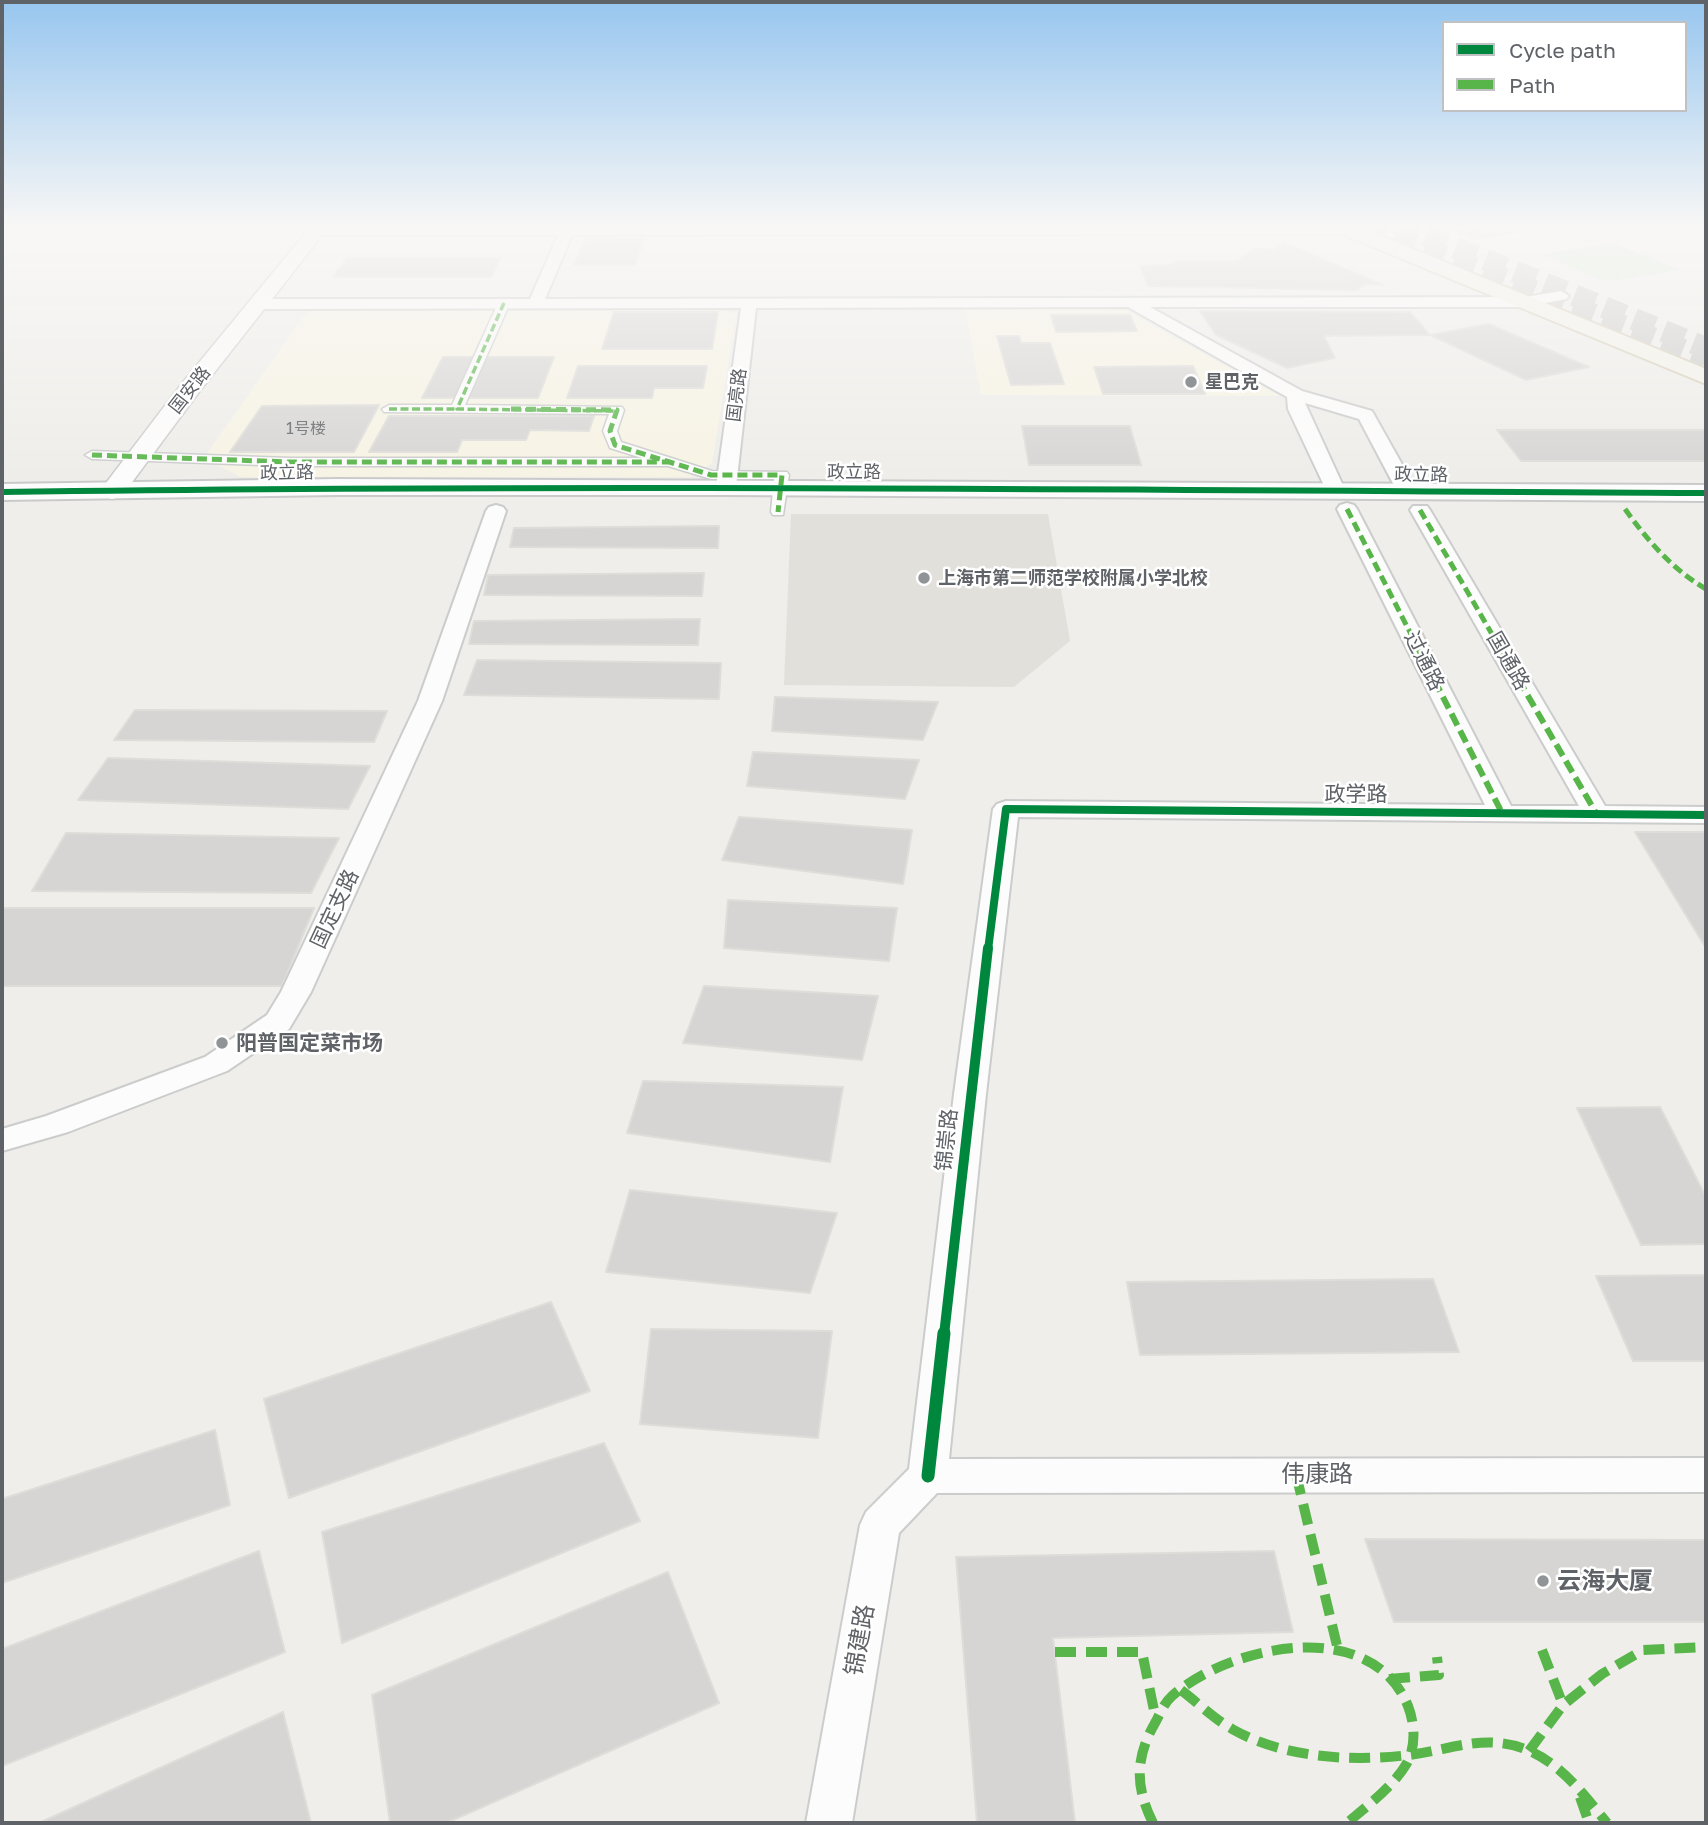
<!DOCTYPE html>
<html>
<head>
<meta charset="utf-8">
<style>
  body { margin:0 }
  #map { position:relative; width:1708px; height:1825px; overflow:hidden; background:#efeeea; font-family:"Golos Text",sans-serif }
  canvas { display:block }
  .frame { position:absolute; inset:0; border:4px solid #5f6368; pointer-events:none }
  .legend { position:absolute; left:1442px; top:21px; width:245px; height:91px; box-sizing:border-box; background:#fff; border:2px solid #bfc1c3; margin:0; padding:9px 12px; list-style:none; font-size:21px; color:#5f6368 }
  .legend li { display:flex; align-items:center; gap:14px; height:35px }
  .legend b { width:35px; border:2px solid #bfc1c3 }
</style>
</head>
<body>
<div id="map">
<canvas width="1708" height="1825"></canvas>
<div class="frame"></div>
<ul class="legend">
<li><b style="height:9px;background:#00873e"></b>Cycle path</li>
<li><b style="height:9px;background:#58b549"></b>Path</li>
</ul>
</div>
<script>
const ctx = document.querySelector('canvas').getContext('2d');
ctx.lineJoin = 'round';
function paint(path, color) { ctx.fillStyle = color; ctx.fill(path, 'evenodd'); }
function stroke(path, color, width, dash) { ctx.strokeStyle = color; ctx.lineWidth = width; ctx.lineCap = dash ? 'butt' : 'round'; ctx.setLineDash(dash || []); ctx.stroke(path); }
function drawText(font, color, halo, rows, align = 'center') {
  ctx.font = font + ' "Golos Text","Noto Sans SC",sans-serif'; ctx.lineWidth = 5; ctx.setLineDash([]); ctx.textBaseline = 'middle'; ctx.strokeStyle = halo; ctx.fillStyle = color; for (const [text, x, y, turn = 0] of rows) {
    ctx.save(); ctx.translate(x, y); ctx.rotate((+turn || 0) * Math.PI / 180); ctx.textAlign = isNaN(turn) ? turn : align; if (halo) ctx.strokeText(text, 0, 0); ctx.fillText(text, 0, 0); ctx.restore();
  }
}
paint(new Path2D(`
  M965,307H1119L1280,396L981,395Z
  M713,308L736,314L712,463L690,477H241L204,458L303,317L313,309Z`), '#f7f3e4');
paint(new Path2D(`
  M791,514H1048L1070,641L1014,687L784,685Z`), '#e2e0da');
paint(new Path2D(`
  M1613,243L1679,270L1605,282L1541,254Z`), '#d8ebd6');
const building = new Path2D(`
  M1505,224H1539L1548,228L1473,239L1456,231Z
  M585,239H644L635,265H574Z
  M1283,242L1383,285L1366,284L1357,290L1148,286L1140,266L1169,265L1176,261H1237L1256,248L1275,250Z
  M347,258H501L491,277H333Z
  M1200,311L1410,312L1430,335L1324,336L1335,358L1287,368L1216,335Z
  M614,312H718L712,349H602Z
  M1051,315H1130L1137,331L1056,332Z
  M1489,324L1589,367L1526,380L1430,335Z
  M997,336H1019L1021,343H1050L1064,384L1011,385Z
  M443,357H554L538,398H422Z
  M578,366H707L703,388H654L652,398H567Z
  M1193,366L1205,394H1103L1094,367Z
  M379,405L354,452H230L262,406Z
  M389,416H594L589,431L530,430L526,440H462L457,452H369Z
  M1022,426H1130L1141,465H1029Z
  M1497,430H1706V461H1521Z
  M719,526L718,548L510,547L514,528Z
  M704,573L702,596L484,595L488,575Z
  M700,619L698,645L469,644L474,621Z
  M477,660L721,663L719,699L464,695Z
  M775,697L938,702L923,740L772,731Z
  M135,710L387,711L374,742L114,740Z
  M753,752L919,760L905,799L747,786Z
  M108,758L370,766L348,809L78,800Z
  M739,817L912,830L903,884L722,860Z
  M1635,832H1706V948Z
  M66,833L339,838L311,893L32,891Z
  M728,900L897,908L889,961L724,948Z
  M2,908H314L282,986H2Z
  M704,986L878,996L862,1060L683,1043Z
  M643,1081L843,1087L830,1162L627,1133Z
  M1660,1107L1706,1197V1244L1641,1245L1577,1108Z
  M630,1190L837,1213L810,1293L606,1272Z
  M1706,1275V1361H1633L1596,1276Z
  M1433,1279L1459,1352L1140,1355L1127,1282Z
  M551,1302L590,1391L289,1498L264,1399Z
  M651,1329L832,1331L818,1438L640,1424Z
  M215,1430L230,1505L2,1583V1499Z
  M604,1443L640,1521L342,1643L322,1532Z
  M1365,1539L1706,1540V1622H1394Z
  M259,1551L285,1652L2,1766V1649Z
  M1274,1551L1293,1632L1053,1638L1075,1823H977L956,1557Z
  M668,1572L719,1703L446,1823H390L372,1695Z
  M283,1712L311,1823H39Z`);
paint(building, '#d6d5d3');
stroke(building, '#deddd9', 2);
stroke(new Path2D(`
  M1396,224L1706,348`), '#cbcbca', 22, [22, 10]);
stroke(new Path2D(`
  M1365,224L1706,359`), '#cbcbca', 22, [22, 10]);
const pedestrian = new Path2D(`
  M504,300L510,303L465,405L622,407L624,410L617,431L621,442L712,471L787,472L789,475L783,515H773L771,512L774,479H711L668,466H290L92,459L85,455L92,451L290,458H642L610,448L603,431L609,414L384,412L382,409L389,405H452L498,303Z`);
const minor = new Path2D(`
  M563,224L1347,226L1354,230L1347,234L572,235L545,299L1526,297L1561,291L1569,296L1566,299L1526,307H1150L1302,391L1372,411L1417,491L1407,497L1397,491L1359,419L1305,403L1345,490L1335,496L1328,494L1288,409L1287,397L1128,307L756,308L736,487L726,493L716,487L741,308L260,309L252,304L260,299H530L558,235H318L311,231L318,227Z
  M1347,503L1354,505L1357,509L1511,806H1579L1410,510L1413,506H1427L1430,510L1605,806L1706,807V823L1018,817L986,1094L949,1459L1706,1458V1492L937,1493L899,1533L852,1823H806L860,1525L866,1512L909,1469L954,1094L993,809L997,804L1006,801L1485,805L1337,509L1340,505Z
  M496,505L503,507L506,511L442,701L311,992L289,1029L227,1071L68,1132L2,1151V1129L46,1116L205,1057L267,1015L281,992L418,701L486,511L489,507Z`);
const tertiary = new Path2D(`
  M313,224H331L199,392L121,497L112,499L103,497L100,492L103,487L183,382Z`);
const secondary = new Path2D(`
  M338,479L1706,485V501L726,495H338L2,500V484Z`);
const primary = new Path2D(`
  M1325,224H1352L1706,369V384L1327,228Z`);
stroke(pedestrian, '#cbcccc', 3);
stroke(minor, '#cbcccc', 4);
stroke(tertiary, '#cbcccc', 3);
stroke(secondary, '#cacacb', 4);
stroke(primary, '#d7ceb8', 4);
paint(pedestrian, '#fdfcfc');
paint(minor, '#fdfcfc');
paint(tertiary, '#fdfcfc');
paint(secondary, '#fdfcfc');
paint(primary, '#f4f2e9');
stroke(new Path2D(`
  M504,303L457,409L617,411
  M389,409H457`), '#58b549', 3.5, [8, 3.5]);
stroke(new Path2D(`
  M511,409L617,410L610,431L615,445L711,475H782L778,512
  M92,455L290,462H671
  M1347,509L1418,648
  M1625,509C1648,541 1672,569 1706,589
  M1420,510L1500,648`), '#58b549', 5, [10, 5]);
stroke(new Path2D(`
  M1417,646L1502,813
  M1499,646L1596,813`), '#58b549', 6, [13, 6]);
stroke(new Path2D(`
  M1296,1474L1338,1650
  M1542,1650L1563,1705
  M1055,1652H1142L1156,1720
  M1389,1679L1439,1675L1437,1657
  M1181,1690C1198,1703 1213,1718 1232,1729C1283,1758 1351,1762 1409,1755C1451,1750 1486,1732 1530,1751C1562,1765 1585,1796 1607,1823
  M1529,1751L1563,1705L1602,1674L1643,1650L1706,1647
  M1580,1797L1589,1823
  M1153,1823C1135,1787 1135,1758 1155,1723C1160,1714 1164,1703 1172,1696C1230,1645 1371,1615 1408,1706C1415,1724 1416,1746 1407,1763C1393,1787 1368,1805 1347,1823`), '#58b549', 10, [21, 10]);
stroke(new Path2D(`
  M2,492C570,484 1138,490 1706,493`), '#00873e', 6);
stroke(new Path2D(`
  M988,950L1006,809L1706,815`), '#00873e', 8);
stroke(new Path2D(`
  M944,1335L988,948`), '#00873e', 10);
stroke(new Path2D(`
  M928,1476L944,1333`), '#00873e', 13);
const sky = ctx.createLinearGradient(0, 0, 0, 480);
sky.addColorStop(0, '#97c6ef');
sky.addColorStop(0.47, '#f8f7f6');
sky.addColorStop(1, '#f8f7f600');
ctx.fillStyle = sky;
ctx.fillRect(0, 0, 1708, 480);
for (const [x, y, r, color] of [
  [1191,382,7,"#919496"],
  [924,578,7,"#919496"],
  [222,1043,7,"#919496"],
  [1543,1581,7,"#919496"]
]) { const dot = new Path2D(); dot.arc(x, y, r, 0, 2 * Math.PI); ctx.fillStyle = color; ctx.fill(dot); stroke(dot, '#fff', 2.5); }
drawText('16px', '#7e8184', null, [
  ["1号楼",306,429]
]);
drawText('bold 18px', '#5f6368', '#fff', [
  ["星巴克",1205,382],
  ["上海市第二师范学校附属小学北校",938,578]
], 'left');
drawText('18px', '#5f6368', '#fff', [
  ["国安路",190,390,-52],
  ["国亮路",737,395,-83],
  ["政立路",854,472],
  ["政立路",287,473,-1],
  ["政立路",1421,475,1]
]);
drawText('21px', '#5f6368', '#fff', [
  ["过通路",1424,661,63],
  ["国通路",1508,661,60],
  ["政学路",1356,794],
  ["国定支路",335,909,-65],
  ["锦崇路",947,1140,-84]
]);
drawText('bold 21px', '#5f6368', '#fff', [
  ["阳普国定菜市场",236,1043]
], 'left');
drawText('24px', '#5f6368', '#fff', [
  ["伟康路",1317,1474],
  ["锦建路",860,1640,-80]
]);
drawText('bold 24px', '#5f6368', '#fff', [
  ["云海大厦",1557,1581]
], 'left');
</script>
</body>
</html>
